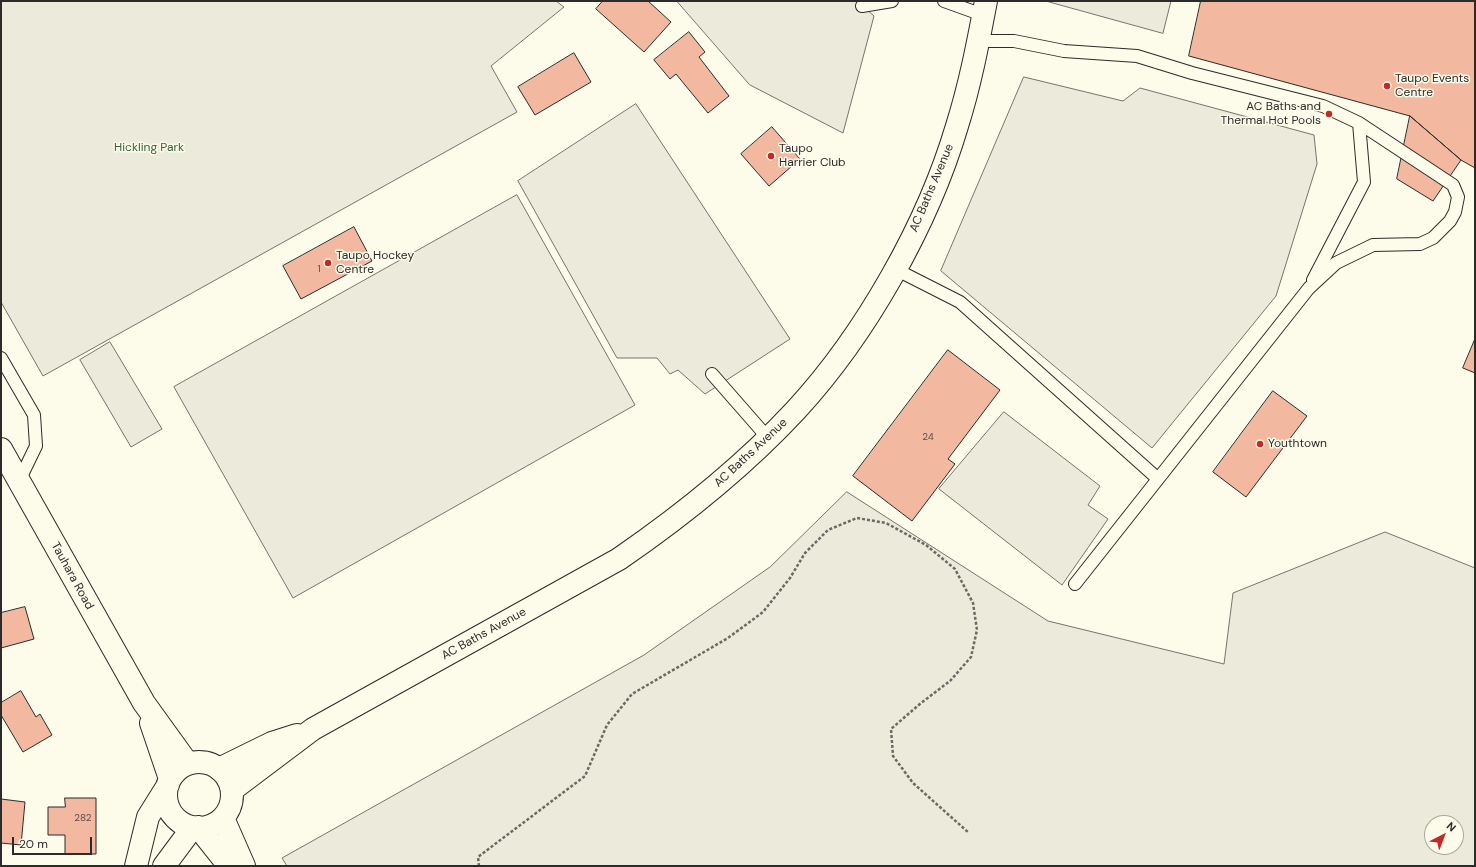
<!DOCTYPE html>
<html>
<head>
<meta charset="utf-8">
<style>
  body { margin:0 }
  #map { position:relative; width:1476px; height:867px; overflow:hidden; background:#fdfbea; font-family:"DM Sans",sans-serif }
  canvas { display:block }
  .frame { position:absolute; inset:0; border:2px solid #2b2b2b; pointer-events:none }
  .north { position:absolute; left:1424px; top:815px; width:40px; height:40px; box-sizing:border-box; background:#fdfbea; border:1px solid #a9a89e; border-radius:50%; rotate:42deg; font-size:11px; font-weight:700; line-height:16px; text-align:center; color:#2b2b2b }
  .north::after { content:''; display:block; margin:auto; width:14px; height:18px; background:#c62828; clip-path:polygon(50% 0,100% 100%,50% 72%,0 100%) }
  .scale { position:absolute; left:12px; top:837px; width:80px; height:18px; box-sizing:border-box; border:2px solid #2b2b2b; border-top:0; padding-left:5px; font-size:12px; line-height:14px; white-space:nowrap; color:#2b2b2b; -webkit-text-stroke:3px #fdfbea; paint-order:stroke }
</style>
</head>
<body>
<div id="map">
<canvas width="1476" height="867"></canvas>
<div class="frame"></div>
<div class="north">N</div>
<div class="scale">20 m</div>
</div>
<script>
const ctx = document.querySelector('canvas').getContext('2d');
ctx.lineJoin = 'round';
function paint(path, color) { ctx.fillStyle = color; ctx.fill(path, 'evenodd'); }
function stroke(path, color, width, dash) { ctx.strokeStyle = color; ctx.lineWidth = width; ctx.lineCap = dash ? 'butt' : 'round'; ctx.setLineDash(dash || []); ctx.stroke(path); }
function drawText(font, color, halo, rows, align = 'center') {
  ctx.font = font + ' "DM Sans",sans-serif'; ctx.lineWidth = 3; ctx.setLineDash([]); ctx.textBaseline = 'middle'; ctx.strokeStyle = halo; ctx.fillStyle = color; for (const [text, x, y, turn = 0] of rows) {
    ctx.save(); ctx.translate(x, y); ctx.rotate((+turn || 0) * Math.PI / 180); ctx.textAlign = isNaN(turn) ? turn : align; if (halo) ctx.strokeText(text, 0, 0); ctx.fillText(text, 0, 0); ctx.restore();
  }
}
const green = new Path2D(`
  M1,1H556L564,7L491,66L517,112L43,376L1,302Z
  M517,195L635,405L293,598L174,387Z
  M110,342L162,429L131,447L80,360Z
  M847,492L1048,621L1224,664L1233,593L1385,532L1475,568V866H287L282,858L644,655L770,567ZM1432,823H1456V847H1432Z`);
paint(green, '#ecebdb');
stroke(green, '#74746e', 1);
const parking = new Path2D(`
  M677,1H857L874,16L843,133L750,85Z
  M1046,1H1171L1163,33Z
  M1024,77L1123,101L1140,88L1314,135L1317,164L1276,296L1152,448L941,271Z
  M636,104L790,339L705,394L678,370L670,374L657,358H617L518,181Z
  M1004,412L1100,486L1088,505L1108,519L1062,585L939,489Z`);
paint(parking, '#eceadb');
stroke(parking, '#74746e', 1);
const building = new Path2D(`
  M603,1H648L671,22L644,52L596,9Z
  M1201,1H1475V168L1461,160L1410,116L1189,56Z
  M689,32L705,52L699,57L729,96L708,113L676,74L670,79L654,60Z
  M574,53L591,82L535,115L518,87Z
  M1410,116L1461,160L1433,201L1397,179Z
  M772,127L800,159L769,186L741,154Z
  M354,227L372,261L301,299L283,266Z
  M1475,339V373L1463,368Z
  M948,350L1000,390L948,459L955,464L912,521L853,476Z
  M1273,391L1307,416L1246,497L1213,472Z
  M25,607L34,639L1,648V613Z
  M21,691L36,717L40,714L52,735L23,752L1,715V703Z
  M65,798H96V854H65V835H48V807H65Z
  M1,799L25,802L21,845L1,843Z`);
paint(building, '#f2b8a0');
stroke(building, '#2b2b2b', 1);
const lane = new Path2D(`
  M944,1L983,15
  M862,6L892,1
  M979,41H1014L1064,51L1137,56L1192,73L1323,106L1359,123L1453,185L1458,197L1455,212L1450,221L1433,238L1420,244L1373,245L1336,263L1309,288L1075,584
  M895,269L960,302L1157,478
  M1313,280L1364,182L1359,123
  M1,358L34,415L36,446L19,481
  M712,374L768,438`);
const street = new Path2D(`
  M219,769L272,743L297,735
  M232,790L313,729L619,559C683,515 744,466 796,410C866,334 928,224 957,126C970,85 978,43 986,1`);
const secondary = new Path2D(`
  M1,449L144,703L188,764
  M151,723L170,779
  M166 795a33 33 0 1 1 66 0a33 33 0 1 1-66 0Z
  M223,818L244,866
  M198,827L229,866
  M136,866L148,817L168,785
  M164,866L193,827`);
stroke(lane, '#2b2b2b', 14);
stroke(street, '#2b2b2b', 24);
stroke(secondary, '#2b2b2b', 24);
stroke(new Path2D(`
  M479,866L478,857L585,776L607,725L632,694L728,638L763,612L790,578L805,553L828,530L857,518L886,523L926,545L955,569L973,603L977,630L971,657L950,681L921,703L891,729L893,756L913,783L969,833`), '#6a6964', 2.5, [3, 2]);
stroke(lane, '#fdfbea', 12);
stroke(street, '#fdfbea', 22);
stroke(secondary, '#fdfbea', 22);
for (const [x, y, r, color] of [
  [1387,86,4,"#c62828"],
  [1329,114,4,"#c62828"],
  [771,156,4,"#c62828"],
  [328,263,4,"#c62828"],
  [1260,444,4,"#c62828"]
]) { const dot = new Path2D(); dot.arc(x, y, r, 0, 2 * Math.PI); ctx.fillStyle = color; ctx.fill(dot); stroke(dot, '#fdfbea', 1.5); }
drawText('10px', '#5d4e48', null, [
  ["1",319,269],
  ["24",928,437],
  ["282",83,818]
]);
drawText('12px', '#2b2b2b', '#fdfbea', [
  ["Taupo Events",1395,79],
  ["Centre",1395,93],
  ["AC Baths and",1321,107,"right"],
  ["Thermal Hot Pools",1321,121,"right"],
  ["Taupo",779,149],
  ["Harrier Club",779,163],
  ["Taupo Hockey",336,256],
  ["Centre",336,270],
  ["Youthtown",1268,444]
], 'left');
drawText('12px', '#34623c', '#fdfbea', [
  ["Hickling Park",149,148]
]);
drawText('12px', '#2b2b2b', '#fdfbea', [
  ["AC Baths Avenue",932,188,-67],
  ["AC Baths Avenue",751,453,-43],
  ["Tauhara Road",72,576,61],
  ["AC Baths Avenue",484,634,-29]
]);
</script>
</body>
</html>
